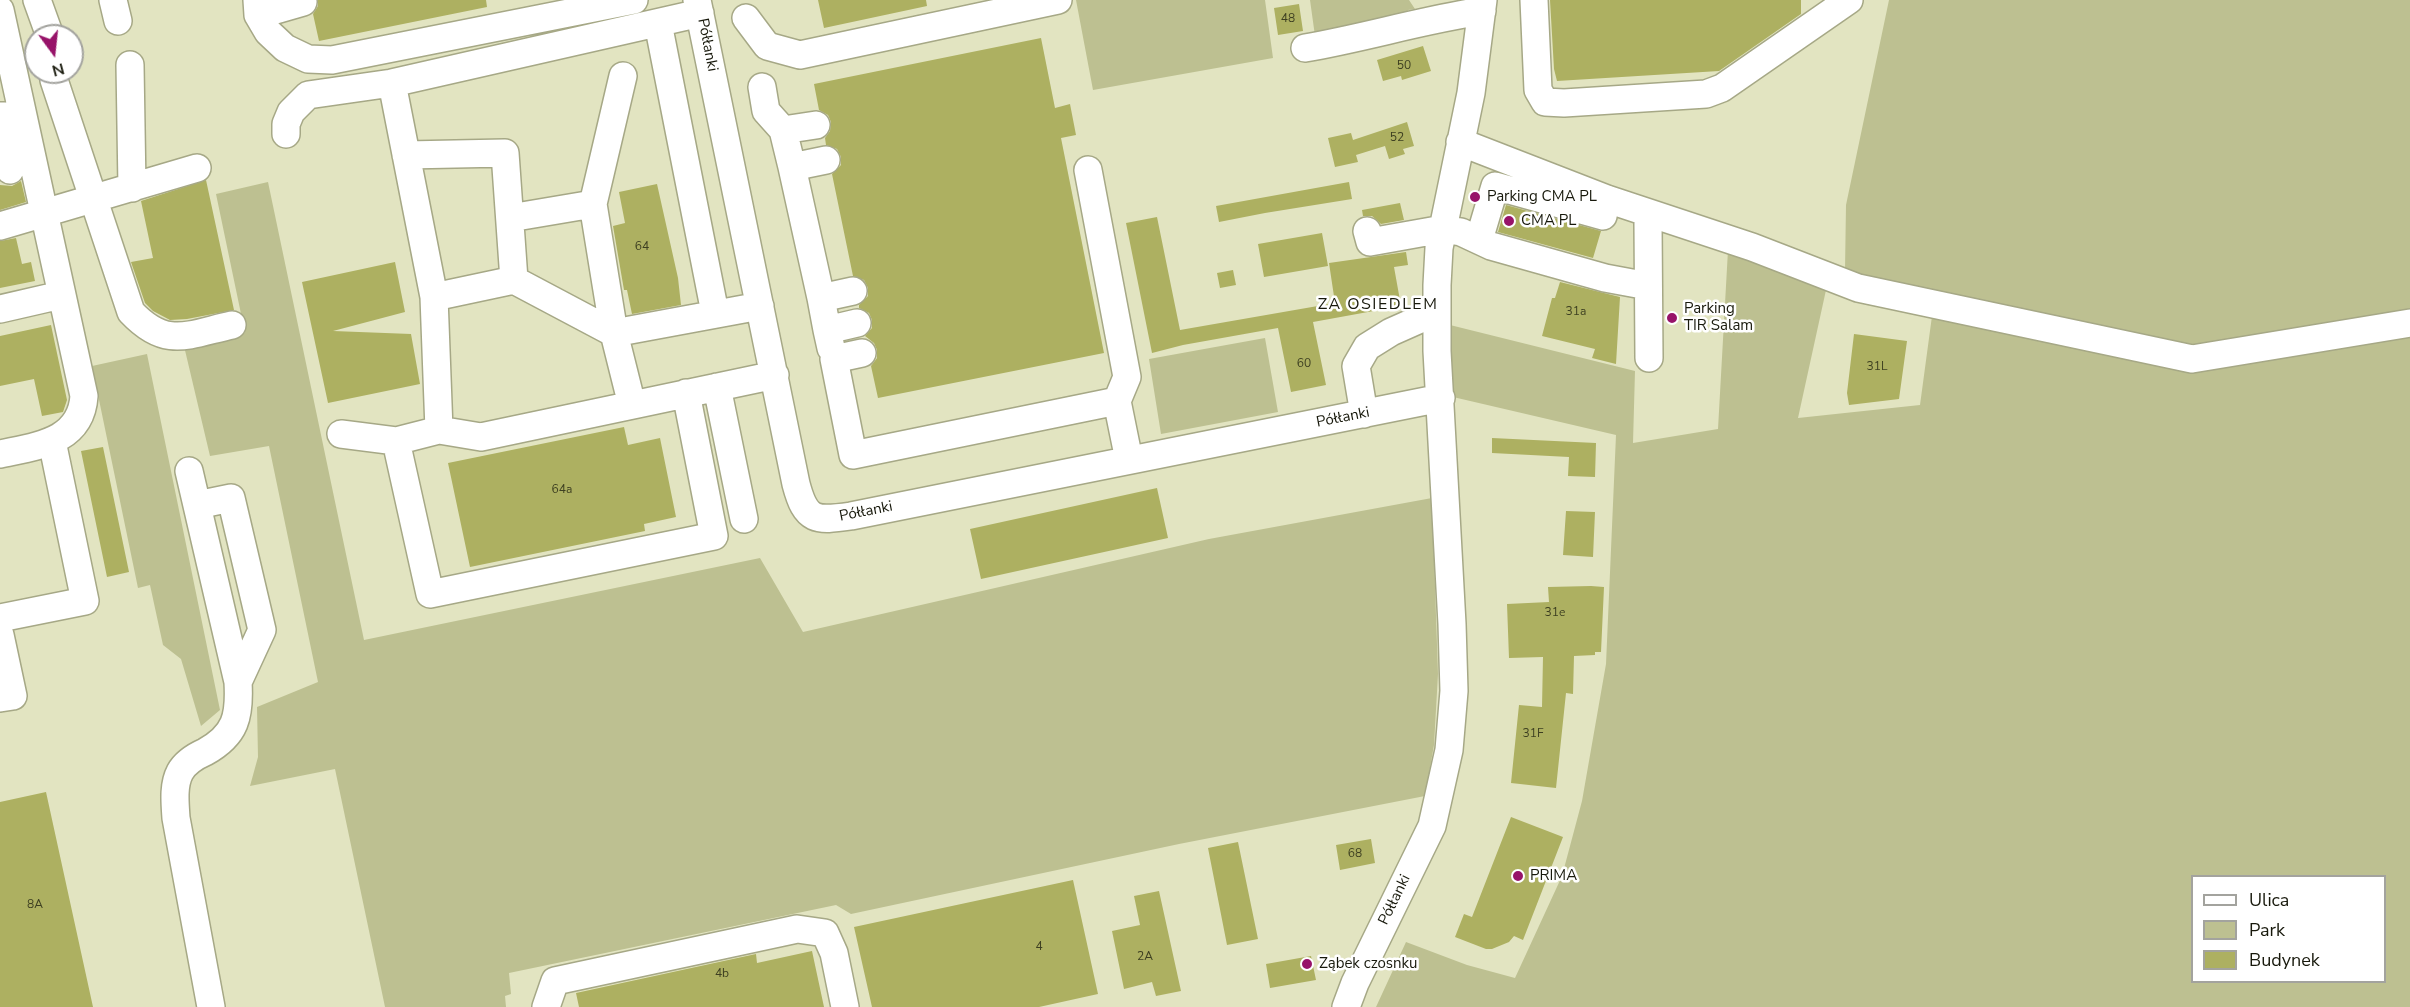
<!DOCTYPE html>
<html>
<head>
<meta charset="utf-8">
<style>
  body { margin:0 }
  #map { position:relative; width:2410px; height:1007px; overflow:hidden; background:#e2e4c1; font-family:"Nunito Sans",sans-serif }
  canvas { display:block }
  .legend { position:absolute; left:2191px; top:875px; width:195px; height:108px; box-sizing:border-box; background:#fff; border:2px solid #a3a39e; margin:0; padding:8px 10px; list-style:none; font-size:18px; color:#18190c }
  .legend li { display:flex; align-items:center; gap:12px; height:30px }
  .legend b { width:30px; border:2px solid #a3a39e }
  .north { position:absolute; left:24px; top:24px; width:60px; height:60px; box-sizing:border-box; background:#fff; border:2px solid #a3a39e; border-radius:50%; rotate:165deg; font-size:16px; font-weight:700; line-height:24px; text-align:center; color:#18190c }
  .north::after { content:''; display:block; margin:auto; width:21px; height:27px; background:#971369; clip-path:polygon(50% 0,100% 100%,50% 72%,0 100%) }
</style>
</head>
<body>
<div id="map">
<canvas width="2410" height="1007"></canvas>
<ul class="legend">
<li><b style="height:8px;background:#fff"></b>Ulica</li>
<li><b style="height:16px;background:#bdc091"></b>Park</li>
<li><b style="height:16px;background:#adb061"></b>Budynek</li>
</ul>
<div class="north">N</div>
</div>
<script>
const ctx = document.querySelector('canvas').getContext('2d');
ctx.lineJoin = 'round';
function paint(path, color) { ctx.fillStyle = color; ctx.fill(path, 'evenodd'); }
function stroke(path, color, width, dash) { ctx.strokeStyle = color; ctx.lineWidth = width; ctx.lineCap = dash ? 'butt' : 'round'; ctx.setLineDash(dash || []); ctx.stroke(path); }
function drawText(font, color, halo, rows, align = 'center') {
  ctx.font = font + ' "Nunito Sans",sans-serif'; ctx.lineWidth = 5; ctx.setLineDash([]); ctx.textBaseline = 'middle'; ctx.strokeStyle = halo; ctx.fillStyle = color; for (const [text, x, y, turn = 0] of rows) {
    ctx.save(); ctx.translate(x, y); ctx.rotate((+turn || 0) * Math.PI / 180); ctx.textAlign = isNaN(turn) ? turn : align; if (halo) ctx.strokeText(text, 0, 0); ctx.fillText(text, 0, 0); ctx.restore();
  }
}
paint(new Path2D(`
  M1076,0H1265L1273,58L1093,90Z
  M1310,0H1409L1415,9L1408,10L1406,16L1315,36Z
  M1889,0H2410V1007H1376L1406,942L1467,965L1515,978L1562,876L1582,801L1606,664L1616,435L1453,397L1450,325L1635,371L1633,443L1718,429L1728,250L1826,290L1798,418L1920,405L1932,316L1845,270L1846,205ZM2192,876H2384V982H2192Z
  M268,182L364,640L760,558L803,632L1209,539L1432,498L1438,674L1434,745L1425,796L1179,844L851,914L836,905L509,973L511,994L505,996L506,1007H385L335,769L250,786L258,757L257,707L318,682L269,446L210,456L184,346L245,333L216,194Z
  M1265,338L1278,412L1161,434L1149,359Z
  M147,354L220,710L201,726L181,659L163,645L150,585L138,588L92,366Z`), '#bdc091');
paint(new Path2D(`
  M318,0H486L487,7L319,41L313,14L318,6Z
  M818,0H926L927,6L824,28Z
  M1550,0H1801V14L1719,71L1557,81L1554,69Z
  M1299,4L1303,31L1278,35L1274,8Z
  M1041,38L1055,108L1070,104L1076,135L1061,138L1104,353L878,398L871,366L877,358V350L874,343L865,336L872,328V320L869,313L859,308V305L868,296V288L864,280L853,276L832,174L841,165V157L837,149L826,145L825,138L830,131L831,122L828,115L819,110L814,84Z
  M1423,46L1431,71L1402,80L1401,76L1383,81L1377,60Z
  M1407,122L1414,146L1403,149L1405,154L1389,159L1385,146L1356,155L1358,162L1335,167L1328,138L1351,133L1353,140Z
  M206,180L234,310L187,319L170,320L153,311L145,303L131,262L153,258L141,201Z
  M21,181L26,202L0,210V185L12,186Z
  M1349,182L1352,199L1265,213L1219,222L1216,206Z
  M657,184L678,278L681,305L632,314L627,290H624L613,226L625,223L619,192Z
  M1400,203L1404,220L1381,224L1372,216H1363L1362,210Z
  M1506,205L1601,231L1593,258L1498,232Z
  M1157,217L1180,330L1335,303L1329,263L1406,252L1408,265L1394,267L1401,306L1313,322L1326,385L1291,392L1278,328L1183,345L1152,353L1126,223Z
  M1322,233L1328,266L1264,277L1258,244Z
  M16,238L22,264L31,262L35,281L0,288V241Z
  M395,262L405,312L333,331L411,334L420,384L328,403L302,282Z
  M1233,270L1236,285L1220,288L1217,273Z
  M1560,282L1620,297L1616,364L1592,358L1595,349L1542,336L1552,298H1555Z
  M51,325L67,400L63,412L42,416L34,379L0,386V336Z
  M1854,334L1907,341L1899,399L1849,405L1847,393Z
  M624,427L628,445L660,438L676,517L644,524L645,531L470,567L448,463Z
  M1492,438L1596,443L1595,477L1568,476L1569,457L1492,453Z
  M103,447L129,572L107,577L81,451Z
  M1157,488L1168,538L981,579L970,529Z
  M1566,511L1595,512L1593,557L1563,555Z
  M1591,586L1604,587L1601,652H1595V655L1574,656L1573,694L1566,693L1556,788L1511,783L1519,705L1542,707L1543,657L1509,658L1507,604L1549,602L1548,587Z
  M46,792L93,1007H0V802Z
  M1511,817L1563,837L1523,940L1514,936L1509,942L1492,949H1486L1455,937L1464,914L1472,917Z
  M1371,839L1375,863L1340,870L1336,845Z
  M1238,842L1258,939L1227,945L1208,848Z
  M1073,880L1098,994L1039,1007H872L854,927Z
  M1159,891L1181,991L1156,996L1152,982L1124,989L1112,931L1140,925L1134,896Z
  M812,951L824,1007H579L576,993L756,954L757,963Z
  M1311,956L1316,980L1270,988L1266,964Z`), '#adb061');
const minor = new Path2D(`
  M37,0L50,36
  M113,0L118,21
  M257,0L258,15L268,32L285,48L308,59L332,60L634,0
  M697,0L796,484C806,522 816,521 851,516L1441,398
  M1534,0L1538,90L1545,102L1564,103L1706,94L1722,88L1849,0
  M0,10L84,396C81,442 37,446 0,454
  M258,15L303,2
  M746,18L767,46L800,55L1058,0
  M658,23L715,313
  M1305,48C1364,38 1422,20 1482,11
  M130,65L132,188
  M54,80L131,312C166,349 187,335 232,325
  M762,87L766,111L783,130
  M0,116H5L10,170
  M286,134V124L291,112L308,95L392,83
  M1460,142L1607,199L1752,247L1858,288L2192,359L2410,323
  M406,155L505,153L514,280
  M792,167L783,130L816,125
  M1088,170L1127,377L1117,401L1129,460
  M510,218L593,204L623,76
  M0,226L197,168
  M1367,231L1370,242L1443,229L1461,232L1491,246L1605,278L1648,286
  M1479,240L1495,186L1603,216L1606,200
  M434,297L392,83L700,13
  M821,298L792,167L826,160
  M0,309L61,295
  M827,330L821,298L853,291
  M831,348L827,330L857,323
  M862,353L834,359L853,455L1117,401
  M1649,358L1648,223L1649,214
  M717,387L744,519
  M686,393L714,536L430,594L396,441L439,430L481,437L775,375
  M632,405L614,333L760,306
  M1364,414L1356,366L1367,347L1391,332L1436,312
  M439,430L434,297L514,280L614,333L593,204
  M341,434L396,441
  M189,471L238,682C240,716 236,735 205,752C196,756 185,763 180,772C173,785 175,803 176,818L211,1007
  M197,505L231,498L262,630L238,682
  M0,618L85,601L52,441
  M0,635L13,696L0,698
  M546,1007L555,981L797,929L825,933L834,953L845,1007
  M1346,1007L1355,983L1432,826L1449,750L1454,691L1452,624L1437,351V285L1439,248L1471,93L1483,0`);
stroke(minor, '#a6a886', 30);
stroke(minor, '#fff', 27);
for (const [x, y, r, color] of [
  [1475,197,6,"#971369"],
  [1509,221,6,"#971369"],
  [1672,318,6,"#971369"],
  [1518,876,6,"#971369"],
  [1307,964,6,"#971369"]
]) { const dot = new Path2D(); dot.arc(x, y, r, 0, 2 * Math.PI); ctx.fillStyle = color; ctx.fill(dot); stroke(dot, '#fff', 2); }
drawText('12px', '#3d3f21', null, [
  ["48",1288,19],
  ["50",1404,66],
  ["52",1397,138],
  ["64",642,247],
  ["31a",1576,312],
  ["60",1304,364],
  ["31L",1877,367],
  ["64a",562,490],
  ["31e",1555,613],
  ["31F",1533,734],
  ["68",1355,854],
  ["8A",35,905],
  ["4",1039,947],
  ["2A",1145,957],
  ["4b",722,974]
]);
drawText('15px', '#18190c', '#fff', [
  ["Półłanki",707,45,79],
  ["Półłanki",1343,418,-11],
  ["Półłanki",866,512,-11],
  ["Półłanki",1395,900,-64]
]);
drawText('15px', '#18190c', '#fff', [
  ["Parking CMA PL",1487,197],
  ["CMA PL",1521,221],
  ["Parking",1684,309],
  ["TIR Salam",1684,326],
  ["PRIMA",1530,876],
  ["Ząbek czosnku",1319,964]
], 'left');
ctx.letterSpacing = '1.5px';
drawText('16px', '#18190c', '#fff', [
  ["ZA OSIEDLEM",1378,305]
]);
ctx.letterSpacing = '0px';
</script>
</body>
</html>
